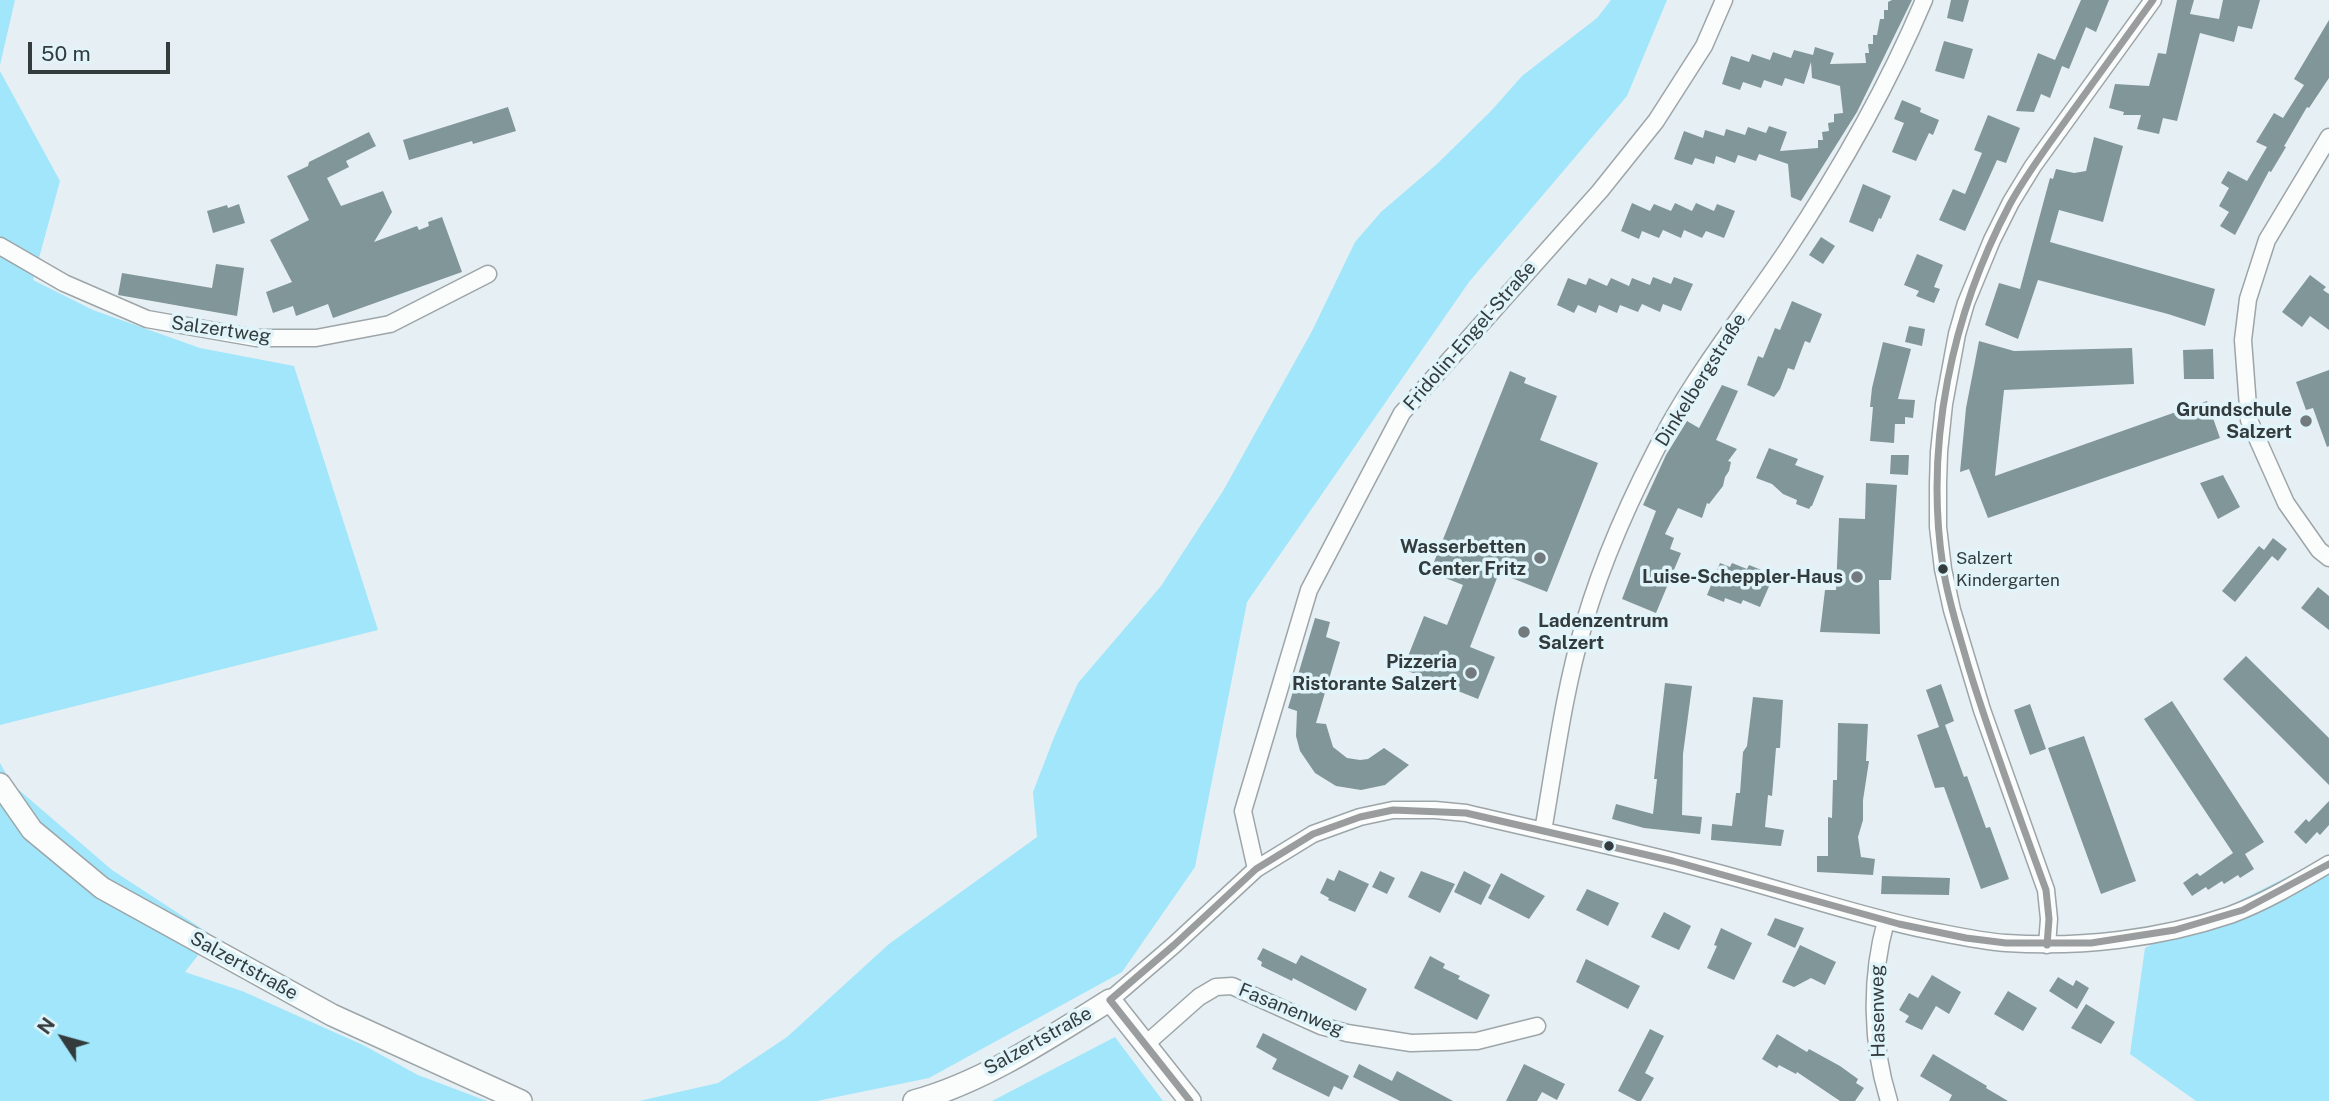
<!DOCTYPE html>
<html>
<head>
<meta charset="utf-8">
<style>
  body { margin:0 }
  #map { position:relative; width:2329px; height:1101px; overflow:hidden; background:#e6f0f4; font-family:"Public Sans",sans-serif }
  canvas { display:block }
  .north { position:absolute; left:28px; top:1003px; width:70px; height:70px; -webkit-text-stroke:5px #e0f4fa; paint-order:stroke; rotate:306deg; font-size:19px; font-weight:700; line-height:28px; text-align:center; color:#333b3d }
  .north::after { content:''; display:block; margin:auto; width:24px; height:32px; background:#333b3d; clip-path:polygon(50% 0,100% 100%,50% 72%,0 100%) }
  .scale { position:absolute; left:28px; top:42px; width:142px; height:32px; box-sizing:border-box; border:4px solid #333b3d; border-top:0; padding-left:9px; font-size:21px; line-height:24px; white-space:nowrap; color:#333b3d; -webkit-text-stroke:5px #e0f4fa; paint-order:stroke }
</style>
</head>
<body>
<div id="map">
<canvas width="2329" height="1101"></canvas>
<div class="north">N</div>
<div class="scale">50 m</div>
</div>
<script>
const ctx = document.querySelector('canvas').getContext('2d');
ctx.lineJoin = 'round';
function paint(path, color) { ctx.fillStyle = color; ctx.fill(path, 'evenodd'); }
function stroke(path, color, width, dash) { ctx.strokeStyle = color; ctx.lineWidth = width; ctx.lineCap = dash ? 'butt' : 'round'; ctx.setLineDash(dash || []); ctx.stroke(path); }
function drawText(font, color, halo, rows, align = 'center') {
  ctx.font = font + ' "Public Sans",sans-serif'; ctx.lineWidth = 7; ctx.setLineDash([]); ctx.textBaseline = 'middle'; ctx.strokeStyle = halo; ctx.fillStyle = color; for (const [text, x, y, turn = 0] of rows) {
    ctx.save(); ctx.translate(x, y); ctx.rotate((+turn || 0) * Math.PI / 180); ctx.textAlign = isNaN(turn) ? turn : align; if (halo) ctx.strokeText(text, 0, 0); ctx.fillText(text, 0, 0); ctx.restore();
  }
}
paint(new Path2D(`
  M0,0H15L0,65Z
  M1611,0H1667L1627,96L1469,282L1247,602L1195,867L1122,972L929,1078L817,1101H639L718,1083L787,1037L889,944L1037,837L1033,792L1055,735L1078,683L1161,586L1223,491L1312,331L1355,242L1381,212L1437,164L1491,111L1522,76L1597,18Z
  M0,71L60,181L33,280L93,310L200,348L294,366L378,630L0,725Z
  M0,763L12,784L112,870L213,936L185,972L242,991L363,1045L418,1075L487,1101H0Z
  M2329,856V1101H2196L2130,1054L2145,948Z
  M1115,1037L1163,1101H992Z`), '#a1e6fa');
paint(new Path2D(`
  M1892,0H1912L1857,112L1801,201L1791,197L1788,164L1759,154L1756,161L1738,155L1735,163L1716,156L1714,164L1695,158L1692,165L1674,159L1684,131L1703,138L1705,130L1724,136L1726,129L1745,135L1748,127L1766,133L1769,126L1787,132L1780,151L1818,148V140H1823L1822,132L1829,131L1828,123L1834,122V114L1843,113L1840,86L1812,78L1811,62L1804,84L1785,78L1782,86L1764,80L1761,88L1743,82L1740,90L1722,84L1731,56L1749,62L1752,54L1770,60L1773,52L1791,58L1794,50L1813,55L1815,47L1834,53L1830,64L1866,63L1865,53H1869L1868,44H1873V35H1877L1880,19H1884V10H1888V2Z
  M1951,0H1969L1963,22L1947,18Z
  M2081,0H2109L2096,32L2086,27L2069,69L2062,66L2050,98L2041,94L2034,112L2016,111L2038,53L2055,60Z
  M2177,0H2194L2190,14L2219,19L2223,0H2260L2252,29L2238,26L2234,42L2200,33L2177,121L2163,118L2159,134L2137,129L2141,115H2123L2124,112L2109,108L2115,84L2149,86L2158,53L2166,54Z
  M2329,20V78L2309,108L2307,107L2286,143L2284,146L2286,147L2271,172L2269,171L2235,235L2220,226L2229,212L2219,206L2229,188L2221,183L2228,171L2247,181L2267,147L2256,142L2274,113L2283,118L2304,85L2294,79Z
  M1944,41L1973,49L1964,79L1935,71Z
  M1902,100L1921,108L1920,112L1939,120L1933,135L1929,133L1916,161L1892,152L1904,123L1894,119Z
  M508,107L516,131L473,144L472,141L409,160L403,140Z
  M1988,115L2020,128L2006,163L1997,160L1965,231L1939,220L1953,189L1965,194L1982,153L1974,150Z
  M369,132L376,146L346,161L349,167L327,178L341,206L383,191L392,212L374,242L417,226L419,230L429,226L428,222L442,217L462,272L333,318L328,304L296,316L293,306L273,313L266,292L292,282L270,240L309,220L287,176L308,166L309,162Z
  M2094,137L2123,146L2103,222L2059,210L2050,242L2215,289L2205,326L2168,314L2038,280L2018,339L1985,325L1999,283L2020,289L2050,178L2053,179L2056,169L2074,173L2086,171Z
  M1863,184L1891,196L1881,219L1879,218L1873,232L1849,222Z
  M1632,203L1650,211L1654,204L1671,211L1675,203L1692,211L1696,203L1714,211L1717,204L1735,211L1724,238L1706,231L1702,238L1684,230L1681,238L1663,230L1659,238L1642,231L1639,239L1621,231Z
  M239,204L245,223L213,233L207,211L227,205L228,208Z
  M1821,237L1835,246L1823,264L1809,255Z
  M1917,254L1943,265L1934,287L1940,289L1934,303L1916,296L1919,291L1904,285Z
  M216,264L244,268L237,316L118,295L122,273L212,288Z
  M2310,275L2326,287L2323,290L2329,294V330L2310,316L2302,327L2282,312Z
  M1653,277L1671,284L1674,277L1693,284L1681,311L1663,304L1660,312L1642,304L1638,312L1620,305L1617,313L1599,305L1596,313L1578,305L1574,313L1557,305L1568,278L1586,285L1589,278L1607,286L1611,278L1629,286L1632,278L1650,285Z
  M1792,301L1822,314L1810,343L1805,341L1794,370L1788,368L1780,389L1774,397L1747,385L1758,356L1763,358L1775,328L1780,330Z
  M1909,326L1925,329L1922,346L1905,342Z
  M1979,341L2014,351L2132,348L2134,384L2004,390L1995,476L2207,401L2220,438L1988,518L1969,469L1960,472L1966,408Z
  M1883,342L1911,349L1898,399L1915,400L1913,418L1905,417V424H1895L1894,443L1870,441L1873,407H1870L1872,388Z
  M2213,349L2214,379H2184L2183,350Z
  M2329,370V446L2327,447L2313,408L2306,410L2296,382Z
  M1510,371L1526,378L1524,383L1557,396L1540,440L1598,463L1547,592L1499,573L1470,647L1495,657L1478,699L1403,669L1424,616L1447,625L1463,585L1430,572Z
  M1722,385L1738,391L1716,440L1737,449L1728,461L1731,462L1729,471L1725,477L1723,486L1709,504L1707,503L1702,518L1678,508L1665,534L1674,538L1670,549L1681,553L1656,613L1622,599L1656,511L1643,505L1666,455L1687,421L1699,428Z
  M1769,448L1798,459L1795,465L1824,476L1812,506H1811L1809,509L1796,504L1797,500L1783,494L1772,484L1756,478Z
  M1891,455H1909L1908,475L1890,474Z
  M2223,475L2240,507L2218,519L2200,483Z
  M1866,483L1897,485L1891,580H1879L1880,634L1820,632L1825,590H1836L1839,518L1865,519Z
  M2273,538L2287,549L2278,561L2272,556L2235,602L2222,591L2259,546L2264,550Z
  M1720,563L1730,567L1732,563L1747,569L1749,565L1774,575L1760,607L1743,600L1741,604L1725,598L1724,602L1707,595Z
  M2318,587L2329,596V630L2301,608Z
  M1315,618L1330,622L1326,637L1340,642L1316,723L1326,724L1333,747L1347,758L1360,760L1368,759L1384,748L1409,765L1385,785L1361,790L1336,786L1315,773L1300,751L1296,736L1297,711L1288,708Z
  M2246,656L2329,738V785L2223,679Z
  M1665,683L1692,686L1683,754L1682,815L1702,817L1700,834L1644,828L1612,819L1616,804L1653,814L1657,779H1654Z
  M1941,684L1954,721L1945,725L1964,777L1967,776L1986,828L1990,827L2009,879L1981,889L1944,787L1935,788L1917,735L1939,727L1926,690Z
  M1753,697L1783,700L1780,748H1776L1772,796L1768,795L1765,827L1784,830L1781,846L1711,840L1712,824L1732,826L1736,793H1740L1743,752L1747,746Z
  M2172,701L2264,842L2245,854L2254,869L2240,878L2238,875L2224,884L2222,881L2208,890L2206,887L2192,896L2183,883L2197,873L2200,876L2233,853L2144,719Z
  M2030,704L2046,749L2030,755L2014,710Z
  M1838,723L1868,724L1866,761H1869L1863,800V820L1858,837L1861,857L1875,859L1873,875L1817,872V856H1828V817L1832,818L1833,780H1837Z
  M2084,736L2136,881L2101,894L2048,748Z
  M2329,801V825L2320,835L2317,832L2306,844L2294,832L2306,819L2309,822Z
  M1339,870L1369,884L1355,912L1328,900L1329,898L1320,893L1327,878L1334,881Z
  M1380,871L1395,878L1387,894L1372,887Z
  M1421,871L1455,884L1440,913L1408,897Z
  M1464,871L1491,885L1481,905L1454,892Z
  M1501,873L1545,896L1529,919L1488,898Z
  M1882,876L1950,878L1949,895L1881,894Z
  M1587,889L1619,903L1608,926L1576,910Z
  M1664,912L1691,926L1679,950L1651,937Z
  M1775,918L1804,928L1795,948L1767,935Z
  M1721,928L1752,943L1734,980L1707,968L1717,946L1714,945Z
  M1800,945L1836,962L1825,985L1811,978L1794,987L1782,982Z
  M1263,948L1296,964L1301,955L1367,989L1356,1011L1293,978L1292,981L1261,966L1262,962L1257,959Z
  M1430,956L1445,964L1443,968L1460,976L1458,979L1490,995L1477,1020L1414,988Z
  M1586,959L1640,986L1628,1009L1576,982Z
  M1932,975L1961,992L1949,1014L1936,1006L1922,1030L1905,1022L1909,1016L1899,1010L1909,993L1918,998Z
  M2058,977L2073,986L2076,980L2089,988L2077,1009L2049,991Z
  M2008,991L2037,1008L2023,1031L1994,1014Z
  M2086,1004L2115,1022L2101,1044L2071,1028Z
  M1650,1029L1664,1036L1645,1073L1654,1078L1641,1101H1637L1618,1091Z
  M1263,1033L1349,1076L1342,1090L1334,1086L1329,1097L1272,1069L1277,1059L1256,1047Z
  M1777,1034L1807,1052L1809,1049L1840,1066L1858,1079L1856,1083L1864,1088L1855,1101H1840L1797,1072L1796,1074L1779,1065L1777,1068L1762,1059Z
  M1933,1054L1987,1086L1986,1088L2008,1101H1949L1952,1095L1920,1076Z
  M1359,1064L1392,1081L1397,1071L1453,1101H1400L1353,1077Z
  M1524,1064L1565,1084L1557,1100L1542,1092L1537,1101H1506Z`), '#819698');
const minor = new Path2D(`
  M2329,137L2267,240L2248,299L2243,340L2249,420L2286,503L2319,550L2329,558
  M0,246L64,283L147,319L256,338H316L390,324L488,274
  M1543,831C1555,763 1564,690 1584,624C1604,555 1635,488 1669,425C1703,364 1748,308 1787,250C1840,170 1887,88 1924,0
  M1256,869L1243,811L1309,590L1402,413L1600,191L1656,121L1704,46L1724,0
  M1886,921C1870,978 1871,1044 1889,1101
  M2047,945L2049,919L2046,890L1982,710L1952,610L1943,569L1938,527V484L1939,452L1944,404L1957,334L1966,303L1992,240L2011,202L2033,166L2153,0
  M1110,1000L1174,945L1256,869L1313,834L1360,817L1393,810H1435L1466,813C1545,832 1624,848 1703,869C1778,888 1851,914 1927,930C1953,935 1979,941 2006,943C2080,948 2159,939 2230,915C2265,902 2297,883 2329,864
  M1146,1044L1199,997L1216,987L1232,986L1321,1026L1347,1033L1411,1043L1477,1041L1537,1026`);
const tertiary = new Path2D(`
  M0,784L32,830L102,888L332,1015L521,1101
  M914,1101C984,1082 1049,1038 1110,1000L1190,1101`);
stroke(minor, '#9da5a8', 19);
stroke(tertiary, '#9da5a8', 24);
stroke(minor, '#fbfdfd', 16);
stroke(tertiary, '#fbfdfd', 21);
stroke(new Path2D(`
  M2047,945L2049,919L2046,890C2019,815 1991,741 1968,665C1959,633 1948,601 1943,567C1924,444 1952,313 2010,204C2027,173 2049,144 2069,116C2097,77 2125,39 2153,0
  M1110,1000L1174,945L1256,869L1313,834L1360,817L1393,810L1466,813L1673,861L1899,924L1966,938L2006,943H2091L2175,930L2243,910L2329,864
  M1110,1000L1190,1101`), '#999d9e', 7);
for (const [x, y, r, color] of [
  [2306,421,7,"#727a7d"],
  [1540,558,7,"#727a7d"],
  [1943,569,6,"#333b3d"],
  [1857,577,7,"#727a7d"],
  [1524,632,7,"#727a7d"],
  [1471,673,7,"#727a7d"],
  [1609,846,6,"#333b3d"]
]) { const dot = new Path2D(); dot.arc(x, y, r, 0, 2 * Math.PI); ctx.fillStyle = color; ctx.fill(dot); stroke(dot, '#e0f4fa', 2.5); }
drawText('17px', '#333b3d', '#e0f4fa', [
  ["Salzert",1956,559],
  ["Kindergarten",1956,581]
], 'left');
drawText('19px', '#333b3d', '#e0f4fa', [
  ["Salzertweg",221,330,8],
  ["Fridolin-Engel-Straße",1470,336,-49],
  ["Dinkelbergstraße",1701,380,-58],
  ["Salzertstraße",244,966,29],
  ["Fasanenweg",1291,1010,22],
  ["Hasenweg",1878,1011,-91],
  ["Salzertstraße",1038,1041,-29]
]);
drawText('bold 19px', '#333b3d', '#e0f4fa', [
  ["Grundschule",2292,410],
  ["Salzert",2292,432],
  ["Wasserbetten",1526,547],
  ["Center Fritz",1526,569],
  ["Luise‑Scheppler‑Haus",1843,577],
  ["Ladenzentrum",1538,621,"left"],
  ["Salzert",1538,643,"left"],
  ["Pizzeria",1457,662],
  ["Ristorante Salzert",1457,684]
], 'right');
</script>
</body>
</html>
